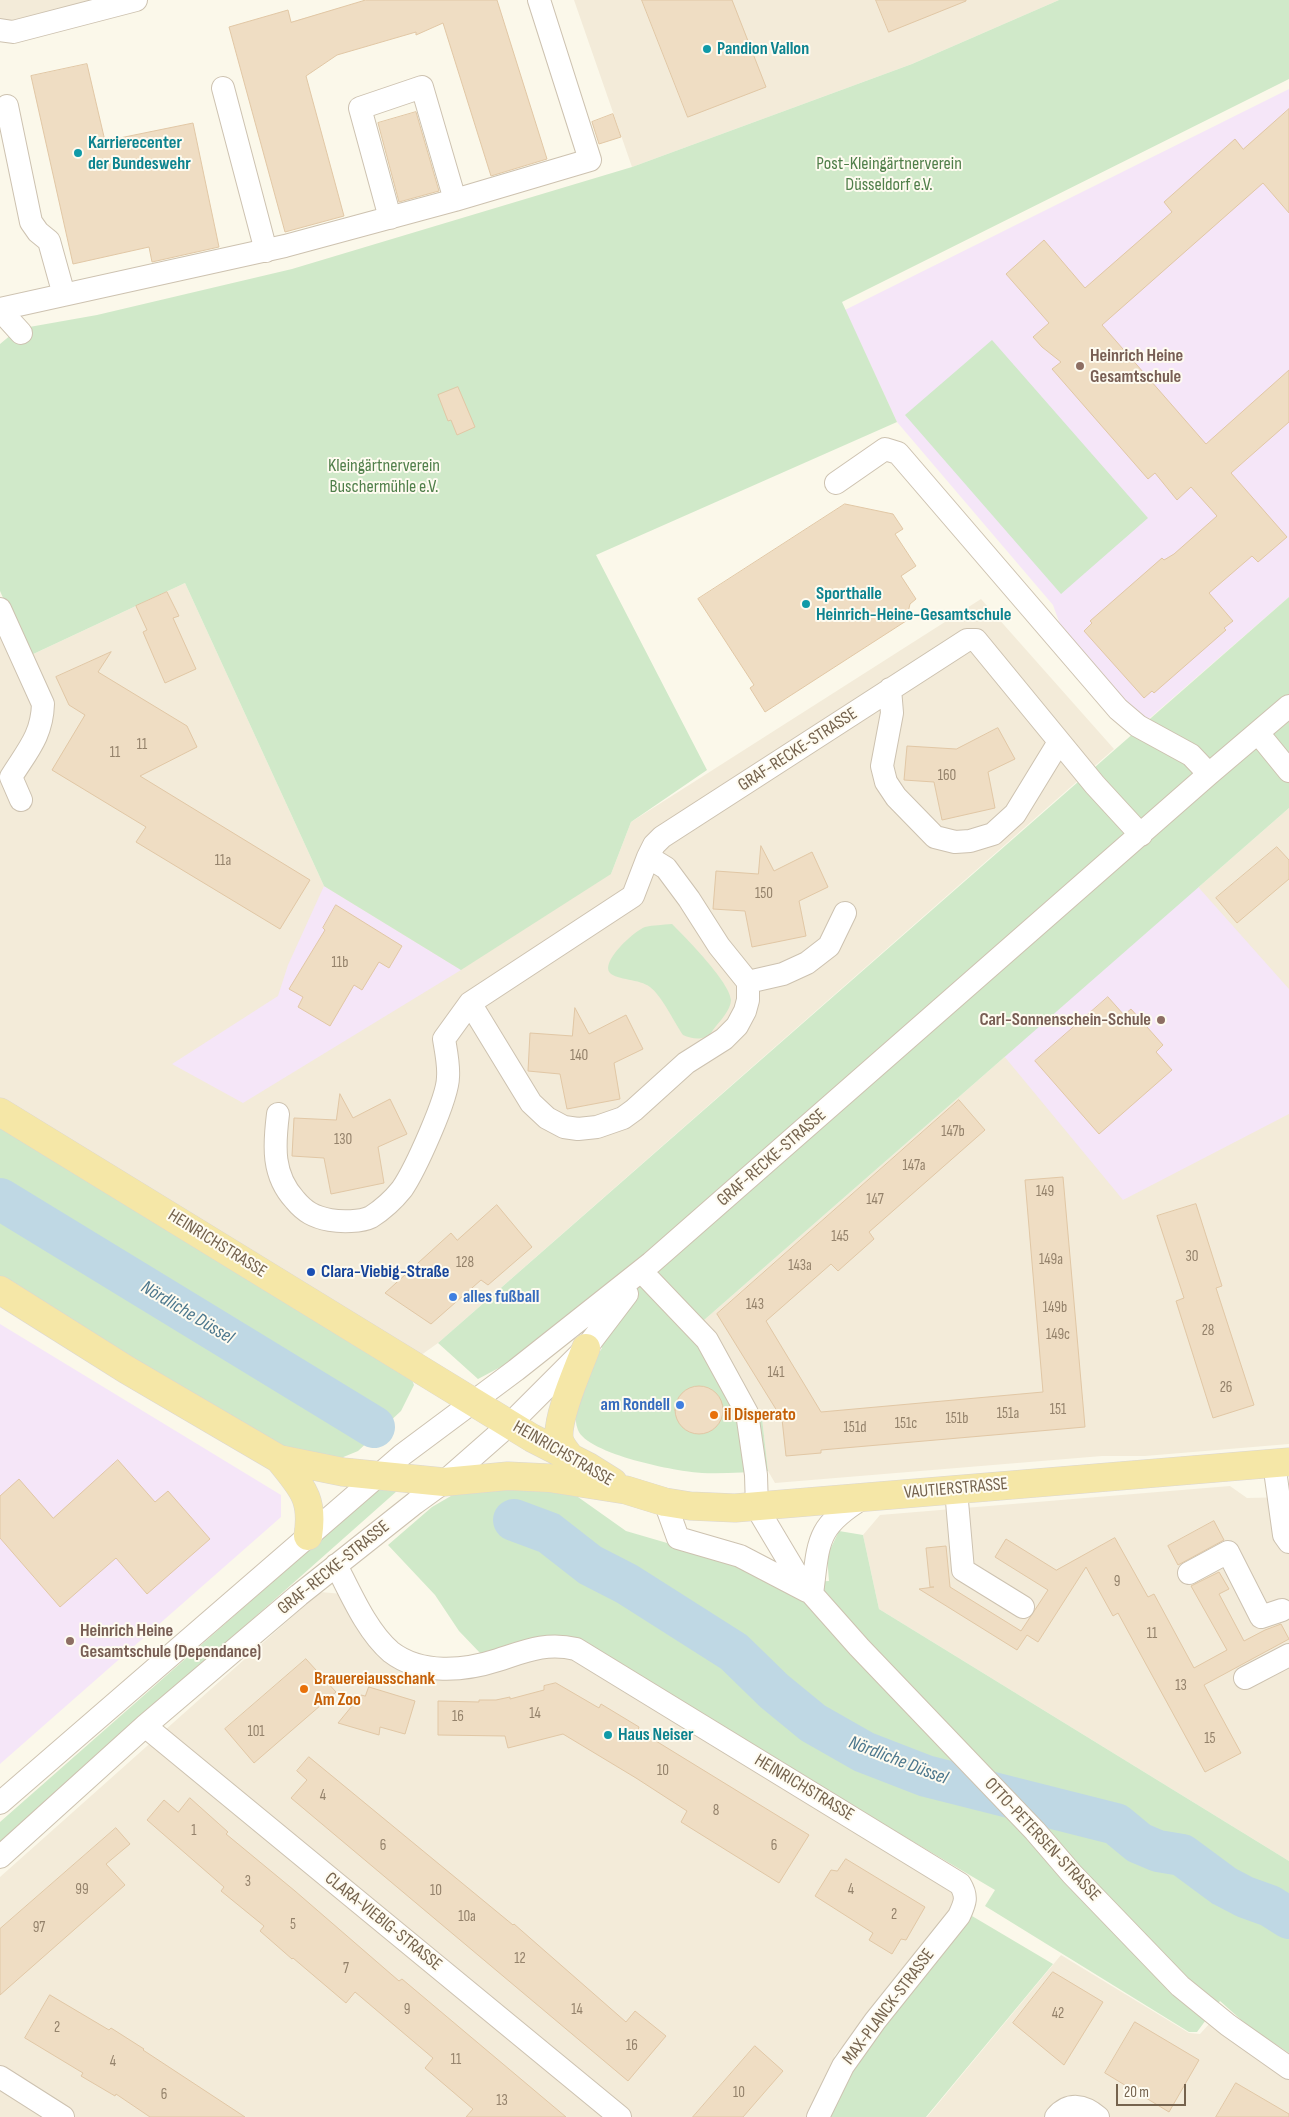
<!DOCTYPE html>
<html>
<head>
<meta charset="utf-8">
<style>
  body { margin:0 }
  #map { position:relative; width:1289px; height:2117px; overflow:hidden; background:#fbf8ea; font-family:"Sofia Sans Condensed",sans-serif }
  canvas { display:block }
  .scale { position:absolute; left:1116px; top:2084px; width:70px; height:22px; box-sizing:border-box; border:2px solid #75634e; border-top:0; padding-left:6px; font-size:15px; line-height:18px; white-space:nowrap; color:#75634e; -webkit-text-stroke:4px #fefbf0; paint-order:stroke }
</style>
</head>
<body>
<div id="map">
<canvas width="1289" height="2117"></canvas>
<div class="scale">20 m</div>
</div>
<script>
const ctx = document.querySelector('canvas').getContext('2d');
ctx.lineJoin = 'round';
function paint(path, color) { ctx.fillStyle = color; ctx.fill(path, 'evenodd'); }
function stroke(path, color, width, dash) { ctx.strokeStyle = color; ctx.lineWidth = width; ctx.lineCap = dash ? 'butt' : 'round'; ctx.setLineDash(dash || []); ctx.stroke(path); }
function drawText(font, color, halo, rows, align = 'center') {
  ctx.font = font + ' "Sofia Sans Condensed",sans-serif'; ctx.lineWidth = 4; ctx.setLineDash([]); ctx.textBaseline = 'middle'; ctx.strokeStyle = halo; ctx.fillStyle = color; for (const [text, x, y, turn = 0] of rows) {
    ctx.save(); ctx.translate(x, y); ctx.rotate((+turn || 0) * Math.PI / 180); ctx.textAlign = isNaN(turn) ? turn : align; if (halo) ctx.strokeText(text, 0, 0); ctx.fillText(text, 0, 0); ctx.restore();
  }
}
paint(new Path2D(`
  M0,0H117L0,30Z
  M574,0H1059L912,64L632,167Z
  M185,583L324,886L611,874L631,822L981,599L1114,749L438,1343L417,1358L0,1106V622L29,656Z
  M1289,808V1444L1145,1456H1102L775,1483L768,1471L762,1418L703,1321Z
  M1230,1486L1247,1498L1289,1497V1861L879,1609L863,1535L880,1515Z
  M320,1592L343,1594L413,1669L561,1649L969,1898L953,1920L835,2055L820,2097L808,2117H0V1877Z
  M1061,1955L1189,2033L1200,2034L1210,2023L1289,2077V2117H927Z`), '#f3ebd9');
paint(new Path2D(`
  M1289,89V597L1144,723L1061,627L1053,605L897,422L845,310Z
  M1192,880L1289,989V1114L1123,1200L999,1050Z
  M324,886L461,970L243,1103L172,1064L278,996L288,965Z
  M0,1324L281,1495V1517L0,1764Z`), '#f5e6f8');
paint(new Path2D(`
  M1059,0H1289V79L842,302L897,422L596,555L707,770L631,822L611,874L461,970L324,886L185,583L29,656L0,591V344L18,329L97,315L292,269L632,167L912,64Z
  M992,340L1148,518L1061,594L905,415Z
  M1289,597V808L703,1321L762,1418L768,1471C746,1472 724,1474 702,1473C678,1472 587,1454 578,1430C569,1407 589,1368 602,1348L567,1317L510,1362L478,1379L438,1343Z
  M672,924C685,937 730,982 731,1000C731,1010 719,1022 713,1030C706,1041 694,1040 683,1035C674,1022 662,996 650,987C640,979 617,980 610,973C600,962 634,931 645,927C653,925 663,925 672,924Z
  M0,1118L407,1367L414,1385L401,1411L358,1451L341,1458L284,1450L0,1279Z
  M384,1489H396L397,1491L0,1843V1822L376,1491Z
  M484,1489L554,1490L578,1497L626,1531L715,1557L774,1584L829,1581L827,1556L839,1531L863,1535L879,1609L1289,1861V2053L1248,2026L1220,2001L1197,2032H1189L985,1906L995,1890L582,1646L481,1654L459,1631L435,1595L388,1545L432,1507L456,1493Z
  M972,1916L1053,1964L926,2117H829L843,2086L875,2034Z`), '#d0e9c9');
stroke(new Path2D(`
  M0,1199L374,1427
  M514,1520L549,1533L590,1565L627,1584L734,1652L774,1691L813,1723L864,1752L926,1776L1116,1824L1139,1843L1158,1851L1182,1855L1224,1886L1245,1897L1270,1906L1289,1918`), '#bfd8e4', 42);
const building = new Path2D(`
  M366,0H497L547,159L491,176L443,23L416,35V32L337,55L306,76L344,216L285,232L229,27L288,10L291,22Z
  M642,0H732L766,87L688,117Z
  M876,0H966V1L889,32Z
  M87,64L105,141L193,123L219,247L152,262L149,247L73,264L31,76Z
  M1289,109V213L1263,183L1102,325L1206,444L1289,370V422L1231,473L1287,537L1258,562L1252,556L1209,593L1233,621L1224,628L1226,630L1154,693L1152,691L1144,698L1084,631L1092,623L1090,621L1162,558L1164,560L1174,554L1217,516L1191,487L1177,500L1155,473L1148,479L1052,369L1061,362L1042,347L1033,337L1049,323L1006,274L1044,240L1085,288L1172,212L1164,202L1235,139L1243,149Z
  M416,112L439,191L399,202L378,123Z
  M613,114L621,137L599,144L592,122Z
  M458,387L475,427L457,435L451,420L448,421L438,395Z
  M845,504L893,514L903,529L895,534L916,566L901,576L916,599L910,604L906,621L765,712L750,688L754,685L698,599Z
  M167,592L179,616L173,618L196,669L165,683L143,632L147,630L136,606Z
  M111,652L98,672L187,726L197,747L140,776L310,880L280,929L136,842L146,827L52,770L85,715L69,705L56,677Z
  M998,728L1015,759L988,772L995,808L942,820L934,782L904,780L907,746L956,749Z
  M761,846L774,871L812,852L828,887L799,901L806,936L752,947L745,911L713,909L716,871L758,874Z
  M1277,847L1289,860V879L1237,923L1216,898Z
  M336,905L402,946L389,968L379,962L362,990L354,985L330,1026L298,1007L303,997L289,989L325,930L323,928Z
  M1108,997L1124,1015L1131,1009L1163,1045L1156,1052L1172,1070L1099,1134L1035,1061Z
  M575,1008L589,1034L626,1015L643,1049L614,1063L620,1099L567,1109L560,1074L528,1071L530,1033L572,1036Z
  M340,1094L353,1118L390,1099L407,1134L378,1147L384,1183L331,1194L324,1158L292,1156L294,1118L336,1120Z
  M959,1100L985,1130L869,1232L874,1239L838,1271L831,1264L766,1321L821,1412L1043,1392L1025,1180L1063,1177L1085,1427L821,1450V1453L786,1456L782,1419L717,1314Z
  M1196,1204L1222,1286L1216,1288L1254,1405L1213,1418L1176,1301L1184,1298L1157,1216Z
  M497,1205L532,1247L488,1285L481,1280L431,1324L385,1293L451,1233L457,1240Z
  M675 1410a24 24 0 1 1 48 0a24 24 0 1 1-48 0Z
  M118,1460L155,1502L168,1491L210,1539L147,1594L116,1558L60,1607L0,1538V1496L19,1479L53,1518Z
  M1214,1521L1224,1540L1178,1565L1168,1546Z
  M1115,1538L1148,1597L1154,1594L1194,1668L1227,1650L1191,1586L1219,1572L1229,1589L1219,1594L1244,1641L1265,1630L1281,1624L1289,1639L1204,1685L1241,1753L1205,1772L1118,1613L1113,1616L1086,1567L1038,1642L1027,1635L1017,1650L919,1589L934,1587H930L926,1548L946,1546L950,1587L1021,1631L1048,1590L995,1557L1006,1539L1056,1570Z
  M306,1659L336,1692L254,1763L225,1729Z
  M556,1683L599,1708L601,1704L639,1727L638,1730L809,1835L779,1883L681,1822L687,1811L636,1778L563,1734L508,1748L505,1736L438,1735V1701L479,1702V1700H496L510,1697V1699L544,1690V1686Z
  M369,1687L415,1701L405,1734L380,1727L379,1735L338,1723L361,1695L365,1696Z
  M309,1757L513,1925L514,1924L626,2022L635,2011L666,2036L628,2081L291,1798L307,1780L297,1771Z
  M190,1798L228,1832L226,1834L295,1891L399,1981L402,1979L566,2117H466L473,2109L425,2068L433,2058L355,1992L346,2003L293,1958L292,1959L260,1931L264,1926L221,1891L224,1887L147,1820L164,1800L178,1812Z
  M116,1828L130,1844L106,1864L125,1885L0,1995V1929Z
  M846,1859L925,1907L906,1940L901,1939L892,1954L869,1940L873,1933L815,1896L831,1870L837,1871Z
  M1053,1972L1103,2002L1064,2065L1013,2023Z
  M50,1995L109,2030L111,2028L144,2049L143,2050L245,2117H150L116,2094L115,2096L81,2076L83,2073L25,2038Z
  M1135,2022L1199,2060L1169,2112L1105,2073Z
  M755,2046L783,2071L743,2117H693Z
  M1236,2083L1289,2114V2117H1216Z`);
paint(building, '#efddc3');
stroke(building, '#e1c7a5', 1);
const minor = new Path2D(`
  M0,30L13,32L136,0
  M223,88L266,251
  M7,106L31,222L38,232L49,241L64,295
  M390,218L360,108L422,87L455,200
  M0,309L285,246L455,200L590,160L539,0
  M0,310L21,333
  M836,483L885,449L898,453L1118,709L1138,726L1191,755L1209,774
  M0,609L43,704C42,736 27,751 11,777L21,800
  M890,689L892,713L882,766L886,782L896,797L935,837L955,842L970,841L993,834L1015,814L1059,742
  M1258,733L1289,771
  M748,982L783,974L807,963L829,946L845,913
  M470,1003L531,1103L547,1118L564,1127L578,1129L597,1127L623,1118L634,1110L686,1063L724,1039L737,1026L745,1011L748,1000V982L719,946L689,899L666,868L648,857
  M278,1114C274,1146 272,1175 295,1200C305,1212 314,1217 330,1220C341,1222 361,1222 371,1217C382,1210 394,1199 402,1189C415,1170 448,1098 448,1077C449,1065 446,1051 444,1039L470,1003L633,896L648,857L654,845L662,837L967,640H976L1095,785L1141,835
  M643,1273L707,1340L747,1413L756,1475L757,1508L794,1570L812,1594L859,1647L1035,1831L1072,1874L1180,1986L1228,2025L1289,2068
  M1274,1463L1284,1535L1289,1542
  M956,1490L963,1570L1023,1607
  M665,1502L678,1538L740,1556L807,1591
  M336,1565C350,1592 367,1632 391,1652C421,1675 464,1671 498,1660C526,1651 546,1642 576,1649L960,1884C968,1897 965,1903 959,1916L875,2021L843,2066L818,2117
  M1189,1573L1228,1552L1261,1617L1282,1610
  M812,1594C819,1542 815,1527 863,1498
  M1245,1678L1289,1655
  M145,1726L620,2117
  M0,1803L402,1455L516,1370L651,1263L1209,774L1289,706
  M0,1857L145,1726L299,1595L415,1503L444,1482L510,1424L586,1348L627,1294
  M0,2077L63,2117
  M1056,2117C1069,2102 1084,2105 1098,2117`);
const major = new Path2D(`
  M0,1112L532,1438L589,1467L613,1482
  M0,1290L127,1370L279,1459L343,1472L444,1482L508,1476L549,1478L626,1490L665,1502L690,1506L735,1508L1289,1462
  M571,1458C566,1452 560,1445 559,1438C557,1416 578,1370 586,1348
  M279,1459C302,1488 314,1498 308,1536`);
stroke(minor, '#cdc2b0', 24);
stroke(major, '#dbd6d1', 29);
stroke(minor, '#fff', 22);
stroke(major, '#f5e7a7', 28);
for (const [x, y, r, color] of [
  [707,49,5,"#0f9aa8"],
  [78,153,5,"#0f9aa8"],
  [1080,366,5,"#8d6e63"],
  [806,604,5,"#0f9aa8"],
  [1161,1020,5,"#8d6e63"],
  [311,1272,5,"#1a4fb4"],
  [453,1297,5,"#3f7fe0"],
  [680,1405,5,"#3f7fe0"],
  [714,1415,5,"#e8710a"],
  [70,1641,5,"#8d6e63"],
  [304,1689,5,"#e8710a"],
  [608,1735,5,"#0f9aa8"]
]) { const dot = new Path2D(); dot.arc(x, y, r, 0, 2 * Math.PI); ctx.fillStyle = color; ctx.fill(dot); stroke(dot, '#fefbf0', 2); }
drawText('15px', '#94826b', null, [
  ["11",142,745],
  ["11",115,753],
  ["160",947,776],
  ["11a",223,861],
  ["150",764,894],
  ["11b",340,963],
  ["140",579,1056],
  ["147b",953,1132],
  ["130",343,1140],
  ["147a",914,1166],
  ["149",1045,1192],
  ["147",875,1200],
  ["145",840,1237],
  ["30",1192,1257],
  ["149a",1051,1260],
  ["128",465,1263],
  ["143a",800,1266],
  ["143",755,1305],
  ["149b",1055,1308],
  ["28",1208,1331],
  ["149c",1058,1335],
  ["141",776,1373],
  ["26",1226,1388],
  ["151",1058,1410],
  ["151a",1008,1414],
  ["151b",957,1419],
  ["151c",906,1424],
  ["151d",855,1428],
  ["9",1117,1582],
  ["11",1152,1634],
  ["13",1181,1686],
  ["14",535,1714],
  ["16",458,1717],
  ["101",256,1732],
  ["15",1210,1739],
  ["10",663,1771],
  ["4",323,1796],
  ["8",716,1811],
  ["1",194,1831],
  ["6",383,1846],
  ["6",774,1846],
  ["3",248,1882],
  ["99",82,1890],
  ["4",851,1890],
  ["10",436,1891],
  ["2",894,1915],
  ["10a",467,1917],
  ["5",293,1925],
  ["97",39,1928],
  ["12",520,1959],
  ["7",346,1969],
  ["9",407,2010],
  ["14",577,2010],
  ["42",1058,2014],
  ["2",57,2028],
  ["16",632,2046],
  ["11",456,2060],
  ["4",113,2062],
  ["10",739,2093],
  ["6",164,2095],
  ["13",502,2101]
]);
drawText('bold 18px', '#0d838f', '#fefbf0', [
  ["Pandion Vallon",717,49],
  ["Karrierecenter",88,143],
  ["der Bundeswehr",88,164],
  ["Sporthalle",816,594],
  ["Heinrich-Heine-Gesamtschule",816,615],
  ["Haus Neiser",618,1735]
], 'left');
drawText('18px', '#507f4a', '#fefbf0', [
  ["Post-Kleingärtnerverein",889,164],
  ["Düsseldorf e.V.",889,185],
  ["Kleingärtnerverein",384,466],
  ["Buschermühle e.V.",384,487]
]);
drawText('bold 18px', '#785e54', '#fefbf0', [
  ["Heinrich Heine",1090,356],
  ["Gesamtschule",1090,377],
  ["Carl-Sonnenschein-Schule",1151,1020,"right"],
  ["Heinrich Heine",80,1631],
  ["Gesamtschule (Dependance)",80,1652]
], 'left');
drawText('18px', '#75634e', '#fefbf0', [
  ["GRAF-RECKE-STRASSE",798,750,-33],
  ["GRAF-RECKE-STRASSE",772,1158,-41],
  ["HEINRICHSTRASSE",217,1244,32],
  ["HEINRICHSTRASSE",563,1454,30],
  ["VAUTIERSTRASSE",956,1489,-5],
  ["GRAF-RECKE-STRASSE",334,1568,-39],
  ["HEINRICHSTRASSE",804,1788,31],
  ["OTTO-PETERSEN-STRASSE",1042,1840,47],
  ["CLARA-VIEBIG-STRASSE",383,1922,39],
  ["MAX-PLANCK-STRASSE",889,2007,-53]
]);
drawText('bold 18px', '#164399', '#fefbf0', [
  ["Clara-Viebig-Straße",321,1272]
], 'left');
drawText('bold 18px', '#366cbe', '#fefbf0', [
  ["alles fußball",463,1297],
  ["am Rondell",670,1405,"right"]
], 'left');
drawText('bold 18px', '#c56008', '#fefbf0', [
  ["il Disperato",724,1415],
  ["Brauereiausschank",314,1679],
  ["Am Zoo",314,1700]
], 'left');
drawText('italic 19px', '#4c778d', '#fefbf0', [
  ["Nördliche Düssel",187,1313,31],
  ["Nördliche Düssel",898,1761,21]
]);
</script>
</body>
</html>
